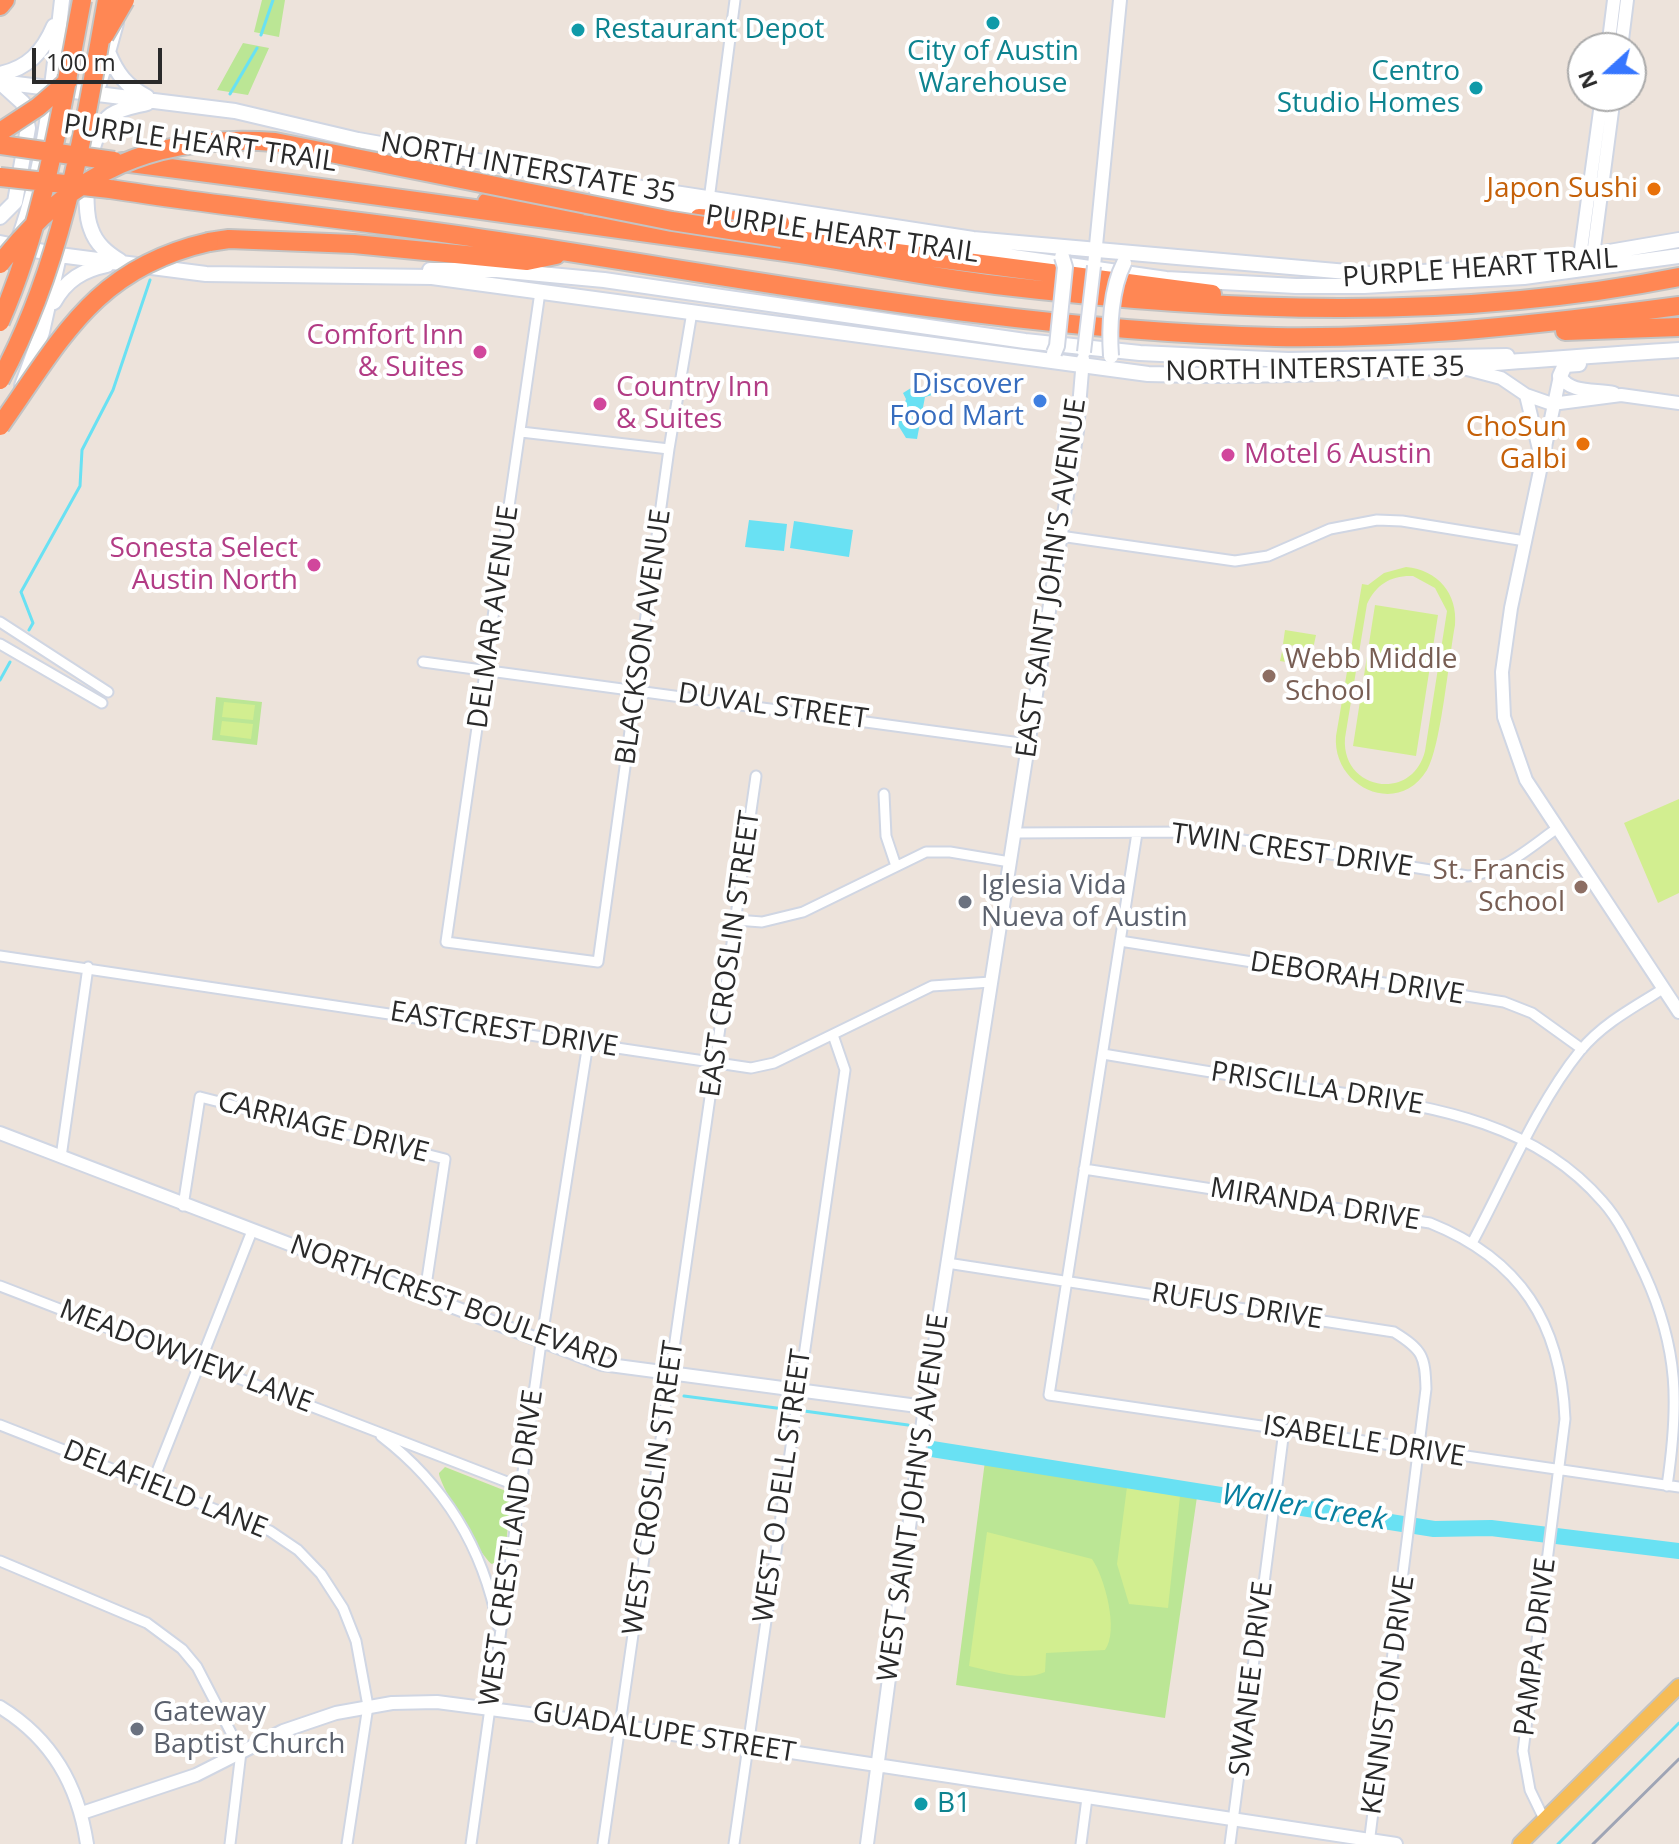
<!DOCTYPE html>
<html>
<head>
<meta charset="utf-8">
<style>
  body { margin:0 }
  #map { position:relative; width:1679px; height:1844px; overflow:hidden; background:#ede3db; font-family:"Open Sans",sans-serif }
  canvas { display:block }
  .north { position:absolute; left:1567px; top:32px; width:80px; height:80px; box-sizing:border-box; background:#fff; border:2px solid #aaa; border-radius:50%; rotate:249deg; font-size:22px; font-weight:700; line-height:32px; text-align:center; color:#2a2a2a }
  .north::after { content:''; display:block; margin:auto; width:28px; height:36px; background:#3676ff; clip-path:polygon(50% 0,100% 100%,50% 72%,0 100%) }
  .scale { position:absolute; left:32px; top:48px; width:130px; height:36px; box-sizing:border-box; border:4px solid #2a2a2a; border-top:0; padding-left:10px; font-size:24px; line-height:28px; white-space:nowrap; color:#2a2a2a; -webkit-text-stroke:6px #fff; paint-order:stroke }
</style>
</head>
<body>
<div id="map">
<canvas width="1679" height="1844"></canvas>
<div class="north">N</div>
<div class="scale">100 m</div>
</div>
<script>
const ctx = document.querySelector('canvas').getContext('2d');
ctx.lineJoin = 'round';
function paint(path, color) { ctx.fillStyle = color; ctx.fill(path, 'evenodd'); }
function stroke(path, color, width, dash) { ctx.strokeStyle = color; ctx.lineWidth = width; ctx.lineCap = dash ? 'butt' : 'round'; ctx.setLineDash(dash || []); ctx.stroke(path); }
function drawText(font, color, halo, rows, align = 'center') {
  ctx.font = font + ' "Open Sans",sans-serif'; ctx.lineWidth = 8; ctx.setLineDash([]); ctx.textBaseline = 'middle'; ctx.strokeStyle = halo; ctx.fillStyle = color; for (const [text, x, y, turn = 0] of rows) {
    ctx.save(); ctx.translate(x, y); ctx.rotate((+turn || 0) * Math.PI / 180); ctx.textAlign = isNaN(turn) ? turn : align; if (halo) ctx.strokeText(text, 0, 0); ctx.fillText(text, 0, 0); ctx.restore();
  }
}
paint(new Path2D(`
  M262,0H285L279,37L254,32Z
  M243,43L269,48L248,95L217,90Z
  M216,697L262,702L257,745L212,740Z
  M985,1461L1198,1490L1165,1718L956,1685Z
  M445,1467L511,1493L505,1556L492,1564C484,1561 438,1482 439,1473Z`), '#bbe695');
paint(new Path2D(`
  M1406,567C1438,570 1458,594 1455,625C1449,657 1441,747 1427,770C1398,818 1332,787 1336,736L1362,584L1368,585L1384,573ZM1413,576L1435,588L1447,611L1425,751C1412,803 1341,790 1345,738L1367,604C1376,584 1392,575 1413,576Z
  M1375,605L1438,615L1416,756L1353,746Z
  M1285,630L1316,635L1313,649L1283,644Z
  M1283,647L1313,652L1311,666L1280,661Z
  M224,702L255,705L253,720L222,717Z
  M222,721L253,724L251,739L220,735Z
  M1679,799V893L1658,903L1624,823Z
  M1127,1487L1180,1496L1168,1608L1129,1604L1117,1564Z
  M987,1532L1092,1559C1105,1578 1119,1631 1105,1650L1046,1653L1045,1672C1024,1682 991,1671 969,1666Z`), '#d2ee90');
paint(new Path2D(`
  M911,388L929,391L932,395L925,397L917,439L906,438L898,425L906,399L903,393Z
  M749,520L787,524L784,551L745,547Z
  M794,521L853,530L849,557L790,548Z`), '#69e1f3');
stroke(new Path2D(`
  M261,35L273,0
  M230,94L257,48
  M29,630L33,623L21,592L80,486L82,450L113,390L150,280
  M0,680L10,662
  M684,1396L784,1409
  M804,1411L908,1425
  M1558,1844L1679,1723`), '#69e1f3', 3);
stroke(new Path2D(`
  M932,1449L1434,1529L1491,1528L1679,1551`), '#69e1f3', 16);
const minor = new Path2D(`
  M709,200L735,0
  M540,292L446,942L598,962L669,449L692,312
  M521,432L669,449
  M1060,536L1235,561L1268,556L1330,529L1377,520L1402,521L1525,541
  M0,622L108,692
  M0,644L102,703
  M423,662L1028,744
  M884,794L886,836L896,866
  M1014,833L1193,832L1468,876C1502,873 1528,849 1556,829
  M1137,833L1049,1395L1679,1487
  M736,920L762,922L803,912L926,852H950L1010,862
  M1120,941L1504,1002L1532,1013L1582,1049
  M0,956L751,1068L774,1063L932,986L991,982
  M1103,1054C1174,1066 1246,1078 1317,1089C1421,1106 1529,1116 1603,1202C1621,1222 1633,1250 1645,1275C1679,1350 1679,1405 1667,1486
  M61,1157L88,967
  M1084,1169L1430,1223C1520,1259 1561,1323 1565,1419L1523,1751L1530,1790L1544,1819
  M183,1206L200,1097L445,1159L424,1299
  M1472,1243C1505,1182 1537,1104 1580,1051C1602,1024 1634,1007 1663,989
  M947,1263L1394,1332C1423,1350 1425,1356 1426,1389L1369,1844
  M0,1286L520,1487
  M0,1425L270,1531L298,1550L321,1574L343,1608L356,1641L368,1706L347,1844
  M381,1436C445,1485 483,1547 498,1626
  M152,1484L252,1231
  M1277,1485L1284,1430
  M0,1561L147,1623L182,1649L197,1667L241,1752L230,1844
  M471,1844L540,1350L588,1043
  M603,1844L756,776
  M734,1844L845,1070L833,1035
  M1081,1844L1087,1798
  M1230,1844L1273,1514`);
const tertiary = new Path2D(`
  M1608,48L1614,0
  M1621,48L1627,0
  M1593,255L1614,96
  M1580,257L1602,96
  M1094,266L1120,0
  M1467,369L1501,378L1526,395L1552,404L1621,395L1679,403
  M1560,376L1511,608L1502,672L1504,717L1526,780L1679,1012
  M1560,376C1570,394 1596,389 1614,393
  M1526,395L1539,449
  M0,1133L602,1364L925,1407
  M0,1707C52,1739 78,1785 87,1844
  M82,1813L196,1775L283,1731L336,1713L392,1703L437,1702L620,1726L1396,1844
  M867,1844L925,1407L1077,431L1083,359`);
const secondary = new Path2D(`
  M108,52C117,74 126,86 147,97
  M0,74C28,68 43,52 54,26
  M0,82L235,111L358,140L551,174L973,239L1370,274L1445,271L1580,257L1679,240
  M99,84L116,23
  M597,192L715,213
  M0,217L15,202L28,128L23,103L2,84
  M771,222L1166,279L1296,286H1364L1524,277L1679,256
  M19,238C46,164 53,78 62,0
  M0,243L59,255L206,274L432,277L1148,374C1326,380 1502,361 1679,350
  M120,261C107,253 96,244 91,229C81,205 88,131 111,115C121,108 136,106 147,103
  M430,270H497L604,280L1025,341L1140,353L1288,360L1507,356
  M54,302C66,280 83,270 107,265
  M1560,376L1565,365L1579,364
  M22,386L42,332L59,256`);
const primary = new Path2D(`
  M1520,1844L1679,1686`);
const motorway = new Path2D(`
  M0,6L5,0
  M122,162C346,190 570,223 793,253C861,263 928,277 996,285C1223,312 1454,322 1679,277
  M110,189C225,207 341,218 457,235C728,274 1001,331 1276,337C1409,339 1546,324 1679,306
  M487,202L578,208
  M699,218L780,223
  M782,238L1212,294
  M209,242L229,239L354,244L527,261L556,255
  M1565,331L1679,327`);
stroke(minor, '#d0d6e3', 13);
stroke(tertiary, '#d0d6e3', 16);
stroke(secondary, '#d0d6e3', 18);
stroke(primary, '#c3c3c3', 18);
stroke(motorway, '#c3c3c3', 22);
stroke(minor, '#fff', 9);
stroke(tertiary, '#fff', 12);
stroke(secondary, '#fff', 14);
stroke(primary, '#f6bc56', 14);
stroke(motorway, '#ff8754', 18);
stroke(new Path2D(`
  M1593,1844L1679,1759`), '#9ea4b5', 3);
const tertiaryBridge = new Path2D(`
  M1084,352L1094,266`);
const secondaryBridge = new Path2D(`
  M1054,353L1057,346L1065,267L1062,257
  M1111,356C1109,328 1111,288 1124,263`);
const motorwayBridge = new Path2D(`
  M104,36L125,0
  M0,132L38,107L68,81
  M1,145L114,161
  M0,177L110,189
  M0,264C72,170 157,133 275,142L672,221L782,238
  M0,322C45,219 61,110 82,0
  M0,380C64,263 84,130 107,0
  M0,426C62,338 95,268 209,242`);
stroke(tertiaryBridge, '#d0d6e3', 16, []);
stroke(secondaryBridge, '#d0d6e3', 18, []);
stroke(motorwayBridge, '#c3c3c3', 22, []);
stroke(tertiaryBridge, '#fff', 12);
stroke(secondaryBridge, '#fff', 14);
stroke(motorwayBridge, '#ff8754', 18);
for (const [x, y, r, color] of [
  [993,23,8,"#0f9aa8"],
  [578,30,8,"#0f9aa8"],
  [1476,88,8,"#0f9aa8"],
  [1654,189,8,"#e8710a"],
  [480,352,8,"#d1479c"],
  [1040,401,8,"#3f7fe0"],
  [600,404,8,"#d1479c"],
  [1583,444,8,"#e8710a"],
  [1228,455,8,"#d1479c"],
  [314,565,8,"#d1479c"],
  [1269,676,8,"#8d6e63"],
  [1581,887,8,"#8d6e63"],
  [965,902,8,"#6b7280"],
  [137,1729,8,"#6b7280"],
  [921,1804,8,"#0f9aa8"]
]) { const dot = new Path2D(); dot.arc(x, y, r, 0, 2 * Math.PI); ctx.fillStyle = color; ctx.fill(dot); stroke(dot, '#fff', 3); }
drawText('28px', '#0d838f', '#fff', [
  ["Restaurant Depot",594,30],
  ["City of Austin",993,52,"center"],
  ["Warehouse",993,84,"center"],
  ["Centro",1460,72,"right"],
  ["Studio Homes",1460,104,"right"],
  ["B1",937,1804]
], 'left');
drawText('28px', '#2a2a2a', '#fff', [
  ["PURPLE HEART TRAIL",200,144,8],
  ["NORTH INTERSTATE 35",528,169,10],
  ["PURPLE HEART TRAIL",842,235,8],
  ["PURPLE HEART TRAIL",1480,269,-4],
  ["NORTH INTERSTATE 35",1315,370,-1],
  ["EAST SAINT JOHN'S AVENUE",1052,578,-82],
  ["DELMAR AVENUE",494,617,-82],
  ["BLACKSON AVENUE",644,637,-82],
  ["DUVAL STREET",773,707,8],
  ["TWIN CREST DRIVE",1292,851,8],
  ["EAST CROSLIN STREET",731,954,-82],
  ["DEBORAH DRIVE",1357,979,9],
  ["EASTCREST DRIVE",504,1030,9],
  ["PRISCILLA DRIVE",1317,1089,9],
  ["CARRIAGE DRIVE",323,1128,14],
  ["MIRANDA DRIVE",1315,1205,9],
  ["NORTHCREST BOULEVARD",454,1304,20],
  ["RUFUS DRIVE",1237,1307,9],
  ["MEADOWVIEW LANE",186,1357,21],
  ["ISABELLE DRIVE",1364,1442,9],
  ["WEST O DELL STREET",783,1486,-82],
  ["WEST CROSLIN STREET",654,1488,-82],
  ["DELAFIELD LANE",165,1490,22],
  ["WEST SAINT JOHN'S AVENUE",914,1498,-82],
  ["WEST CRESTLAND DRIVE",512,1548,-82],
  ["PAMPA DRIVE",1536,1647,-83],
  ["SWANEE DRIVE",1252,1679,-83],
  ["KENNISTON DRIVE",1389,1695,-82],
  ["GUADALUPE STREET",664,1733,9]
]);
drawText('28px', '#c56008', '#fff', [
  ["Japon Sushi",1638,189],
  ["ChoSun",1567,428],
  ["Galbi",1567,460]
], 'right');
drawText('28px', '#b23c85', '#fff', [
  ["Comfort Inn",464,336],
  ["& Suites",464,368],
  ["Country Inn",616,388,"left"],
  ["& Suites",616,420,"left"],
  ["Motel 6 Austin",1244,455,"left"],
  ["Sonesta Select",298,549],
  ["Austin North",298,581]
], 'right');
drawText('28px', '#366cbe', '#fff', [
  ["Discover",1024,385],
  ["Food Mart",1024,417]
], 'right');
drawText('28px', '#785e54', '#fff', [
  ["Webb Middle",1285,660],
  ["School",1285,692],
  ["St. Francis",1565,871,"right"],
  ["School",1565,903,"right"]
], 'left');
drawText('28px', '#5b616d', '#fff', [
  ["Iglesia Vida",981,886],
  ["Nueva of Austin",981,918],
  ["Gateway",153,1713],
  ["Baptist Church",153,1745]
], 'left');
drawText('italic 30px', '#0880a0', '#fff', [
  ["Waller Creek",1304,1508,9]
]);
</script>
</body>
</html>
